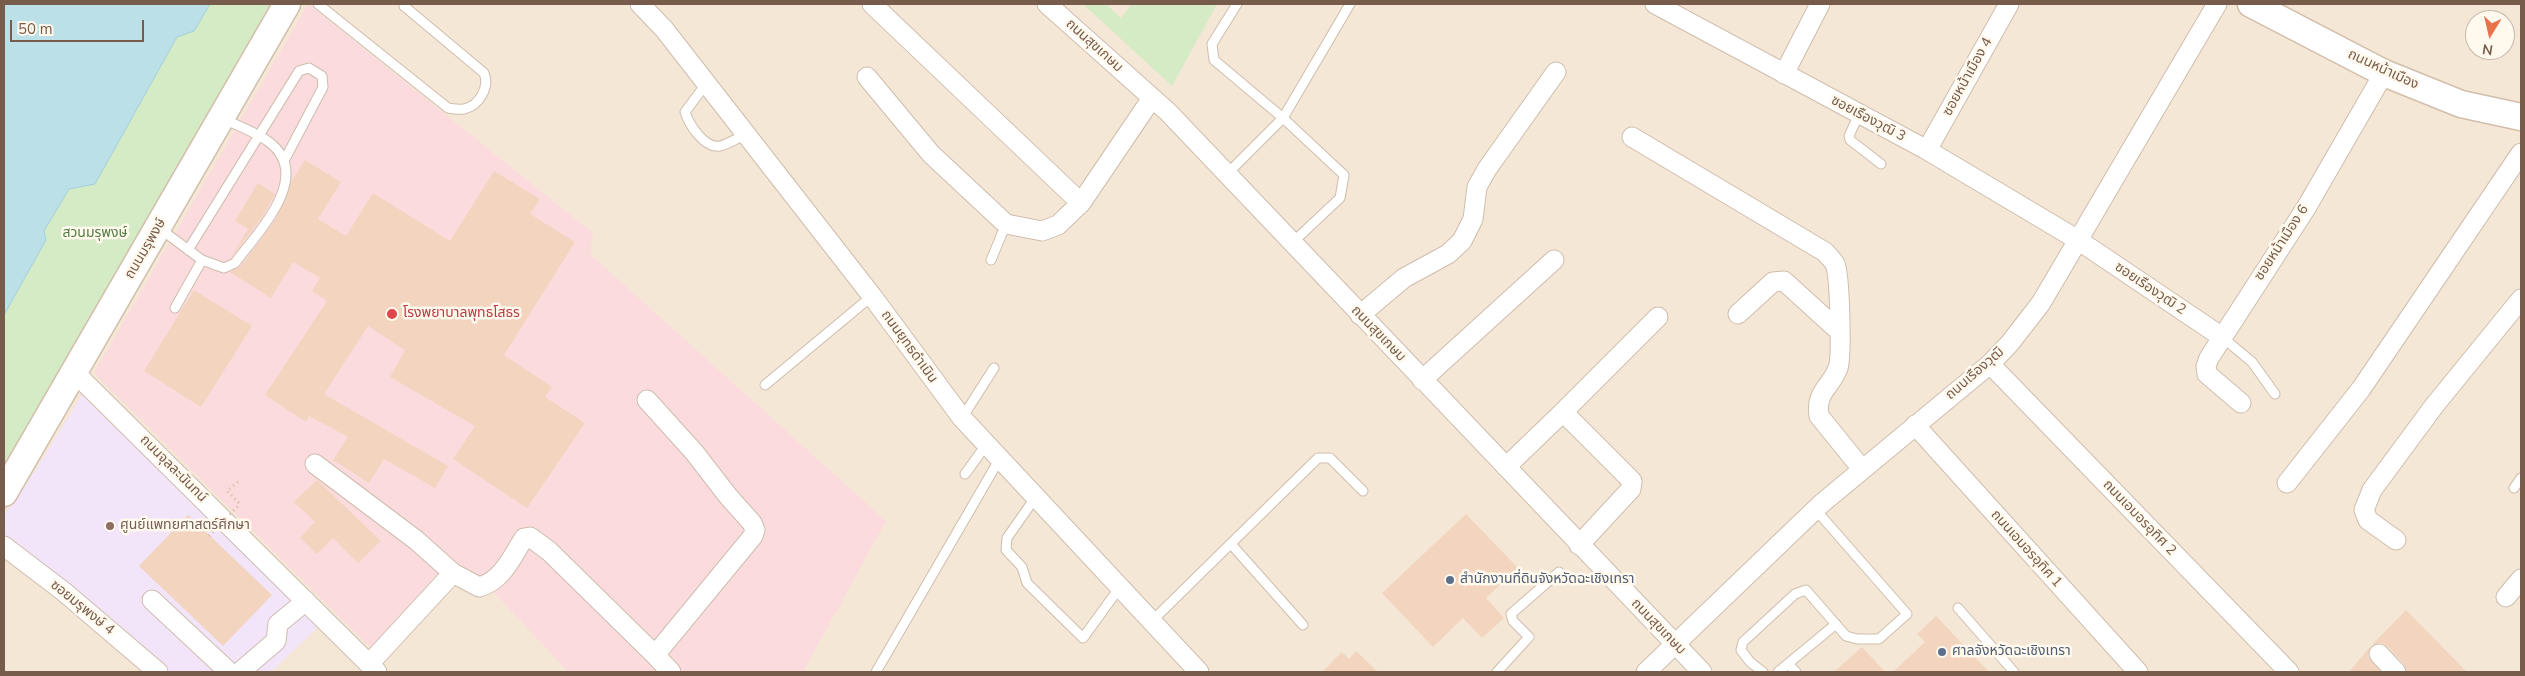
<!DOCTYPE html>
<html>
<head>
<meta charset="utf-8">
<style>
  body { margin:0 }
  #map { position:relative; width:2525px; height:676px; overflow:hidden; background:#fdf5e8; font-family:"Nunito Sans",sans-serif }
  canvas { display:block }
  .frame { position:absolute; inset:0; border:5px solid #785c4b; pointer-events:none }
  .north { position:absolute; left:2465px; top:10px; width:50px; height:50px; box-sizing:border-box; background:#fff9ee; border:1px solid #c9baad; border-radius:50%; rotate:189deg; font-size:14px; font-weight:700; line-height:20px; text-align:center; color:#785c4b }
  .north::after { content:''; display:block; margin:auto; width:18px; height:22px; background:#e8724b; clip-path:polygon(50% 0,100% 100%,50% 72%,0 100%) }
  .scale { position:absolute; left:10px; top:20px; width:134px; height:22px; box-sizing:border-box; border:2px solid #785c4b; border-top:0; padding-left:6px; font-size:15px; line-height:18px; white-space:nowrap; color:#785c4b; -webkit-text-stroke:4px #fff9ee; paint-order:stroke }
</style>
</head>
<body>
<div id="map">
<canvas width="2525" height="676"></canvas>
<div class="frame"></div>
<div class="north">N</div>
<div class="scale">50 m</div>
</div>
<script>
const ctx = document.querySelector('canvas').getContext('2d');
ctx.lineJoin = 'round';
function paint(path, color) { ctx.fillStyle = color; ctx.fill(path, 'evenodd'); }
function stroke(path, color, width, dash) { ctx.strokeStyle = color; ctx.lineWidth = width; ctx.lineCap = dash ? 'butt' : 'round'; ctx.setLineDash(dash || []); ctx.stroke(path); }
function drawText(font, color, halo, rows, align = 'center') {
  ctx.font = font + ' "Nunito Sans","Noto Sans Thai",sans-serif'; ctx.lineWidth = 5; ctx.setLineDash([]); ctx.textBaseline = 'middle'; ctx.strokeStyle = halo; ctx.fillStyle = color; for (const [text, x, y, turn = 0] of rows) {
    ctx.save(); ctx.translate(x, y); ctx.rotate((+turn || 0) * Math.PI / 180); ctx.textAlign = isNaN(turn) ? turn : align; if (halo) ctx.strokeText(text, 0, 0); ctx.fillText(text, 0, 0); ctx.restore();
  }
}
paint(new Path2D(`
  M234,4H2521V672H4V394ZM2475,20H2505V50H2475Z`), '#f5e7d6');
paint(new Path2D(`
  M83,393L318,627L271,672H164L4,537V515L37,468Z`), '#f2e4f9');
paint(new Path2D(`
  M308,4L593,233L590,254L886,521L803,672H568L494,592L479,597L435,576L371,648L94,373Z`), '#fbdbde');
paint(new Path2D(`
  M210,4H285L4,477V315L46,240L44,231L69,189L95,184L177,37L194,31Z
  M1083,4H1106L1121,18L1132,4H1217L1172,86Z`), '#d4ebc5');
const water = new Path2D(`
  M4,4H210L194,31L177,37L95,184L69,189L44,231L46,240L4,315Z`);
paint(water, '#bbe0e7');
stroke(water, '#a1cfd9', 1);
paint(new Path2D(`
  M305,160L341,182L318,219L346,236L373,193L450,241L494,171L540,199L530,214L575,242L504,355L552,387L545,397L585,423L527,508L453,459L475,426L390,377L405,350L368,326L324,394L448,466L435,488L384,459L369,483L333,460L348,437L309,416L306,422L265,395L327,301L312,291L320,278L293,262L271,298L230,272L240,267L273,224L283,206L291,182Z
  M258,183L275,194L262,217L230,259L248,229L235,221Z
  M194,290L252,326L201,407L144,371Z
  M317,480L381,541L358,563L333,538L317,554L300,538L315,522L294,502Z
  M1466,514L1518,568L1486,598L1504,618L1482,638L1463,618L1433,647L1382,593Z
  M188,515L272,595L223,646L139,566Z
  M2406,610L2467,672H2407L2404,664L2387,646L2382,643L2372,645Z
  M1936,616L1989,672H1893L1925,642L1917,634Z
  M1862,647L1885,672H1834Z
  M2370,647L2368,657L2381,672H2349Z
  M1356,651L1378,672H1322L1342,652L1349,659Z`), '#f3d5bf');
const lane = new Path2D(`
  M318,4L448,108C454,109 459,110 464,109C479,106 490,87 484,73L404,6
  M1237,4L1212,44L1214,60L1283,118L1344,175L1340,198L1292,243
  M706,84L685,112C689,124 704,149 720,146C728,144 738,138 746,134
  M1859,114L1849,136L1850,140L1881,164
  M1227,174L1283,118L1350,4
  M159,228L202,260L224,268L235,263C258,232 314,176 269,142C256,132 238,126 224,119
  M188,250L299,71L309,68L322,76L323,87L284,161
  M991,260L1006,224
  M175,308L202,260
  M2222,337L2252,362L2275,394
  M765,385L872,296
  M962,418L994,368
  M965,474L986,445
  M2514,488L2521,478
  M1035,498L1007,538L1006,550L1022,567L1027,583L1083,638L1120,587
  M1231,544L1303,625
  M1958,608L2014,672
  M1152,621L1318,458H1330L1363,491
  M1788,664L1796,672
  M876,672L999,460
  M1497,672L1529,637L1513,621L1511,614L1559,572
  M1763,672L1750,662L1741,650L1743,642L1795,594L1806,590L1846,636L1857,639H1879L1907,614L1815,509
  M1778,672L1836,624`);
const street = new Path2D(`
  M640,4L664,29L872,296L962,418L1199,672
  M1047,4L1168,112L1702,672
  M1655,4L1927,150L2078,240L2222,337
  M1784,74L1820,4
  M867,77L931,154L1006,224L1042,231L1058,225L1081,203L872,4
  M1632,137L1825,252C1828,256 1833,260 1835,264C1840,275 1842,357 1838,368C1831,387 1815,392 1819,416L1862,469
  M1927,150L2009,4
  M1081,203L1152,98
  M1738,314L1773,282L1784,281L1839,331
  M1360,315L1404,278L1448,254L1462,241L1473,219L1477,187L1487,169L1556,72
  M1990,364L2289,672
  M74,372L377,672
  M1422,380L1554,260
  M2241,403L2207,374L2206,366L2209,358L2306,208L2384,73
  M1563,412L1658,317
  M1915,425L2138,672
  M315,464L416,540L453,573
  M1506,467L1563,412L1632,481L1631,489L1579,545
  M2287,483L2361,389L2521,153
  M2396,540L2368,520L2364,510L2372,490L2434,406L2521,299
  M4,546L63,591L158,672
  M2506,597L2521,579
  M152,600L229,672
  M2379,654L2396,672
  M655,655L671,672
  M369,664L453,573L479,587C502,581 512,557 524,538L530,537L549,551L655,655L753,536L755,530L752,523L728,496L694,452L647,400
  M240,672L276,641L278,624L306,601
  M1646,672L1821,504L1990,364L2010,343L2041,303L2217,4`);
const secondary = new Path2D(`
  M2251,4L2384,73L2461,104L2521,117
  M4,493L287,4`);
stroke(lane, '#cfbdad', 11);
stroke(street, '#cfbdad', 21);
stroke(secondary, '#d2beaa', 29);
stroke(new Path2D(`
  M238,482L227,491L240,504`), '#d8b8a1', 3, [1, 4]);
stroke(lane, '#fff', 9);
stroke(street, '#fff', 19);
stroke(secondary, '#fff', 26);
stroke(new Path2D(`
  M209,536L240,504`), '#d8b8a1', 3, [1, 4]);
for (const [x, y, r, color] of [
  [392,314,6,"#e0444e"],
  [110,526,5,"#8d6e63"],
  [1450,580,5,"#5c6f8a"],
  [1942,652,5,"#5c6f8a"]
]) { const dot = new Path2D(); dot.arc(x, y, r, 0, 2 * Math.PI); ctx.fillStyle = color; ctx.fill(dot); stroke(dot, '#fff9ee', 2); }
drawText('14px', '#785c4b', '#fff9ee', [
  ["ถนนสุขเกษม",1094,46,42],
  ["ถนนหน้าเมือง",2383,70,25],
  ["ซอยหน้าเมือง 4",1968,77,-61],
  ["ซอยเรืองวุฒิ 3",1868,119,28],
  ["ซอยหน้าเมือง 6",2282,243,-57],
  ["ถนนมรุพงษ์",146,249,-60],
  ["ซอยเรืองวุฒิ 2",2150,289,34],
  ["ถนนสุขเกษม",1378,334,46],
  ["ถนนยุทธดำเนิน",909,347,54],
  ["ถนนเรืองวุฒิ",1975,374,-41],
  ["ถนนจุลละนันทน์",173,469,45],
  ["ถนนเอมอรอุทิศ 2",2139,518,46],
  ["ถนนเอมอรอุทิศ 1",2026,549,48],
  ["ซอยมรุพงษ์ 4",82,608,39],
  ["ถนนสุขเกษม",1658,627,46]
]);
drawText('14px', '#527e42', '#fff9ee', [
  ["สวนมรุพงษ์",95,234]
]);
drawText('14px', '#be3a42', '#fff9ee', [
  ["โรงพยาบาลพุทธโสธร",403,314]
], 'left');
drawText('14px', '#785e54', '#fff9ee', [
  ["ศูนย์แพทยศาสตร์ศึกษา",120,526]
], 'left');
drawText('14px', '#4e5e75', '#fff9ee', [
  ["สำนักงานที่ดินจังหวัดฉะเชิงเทรา",1460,580],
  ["ศาลจังหวัดฉะเชิงเทรา",1952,652]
], 'left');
</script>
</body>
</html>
